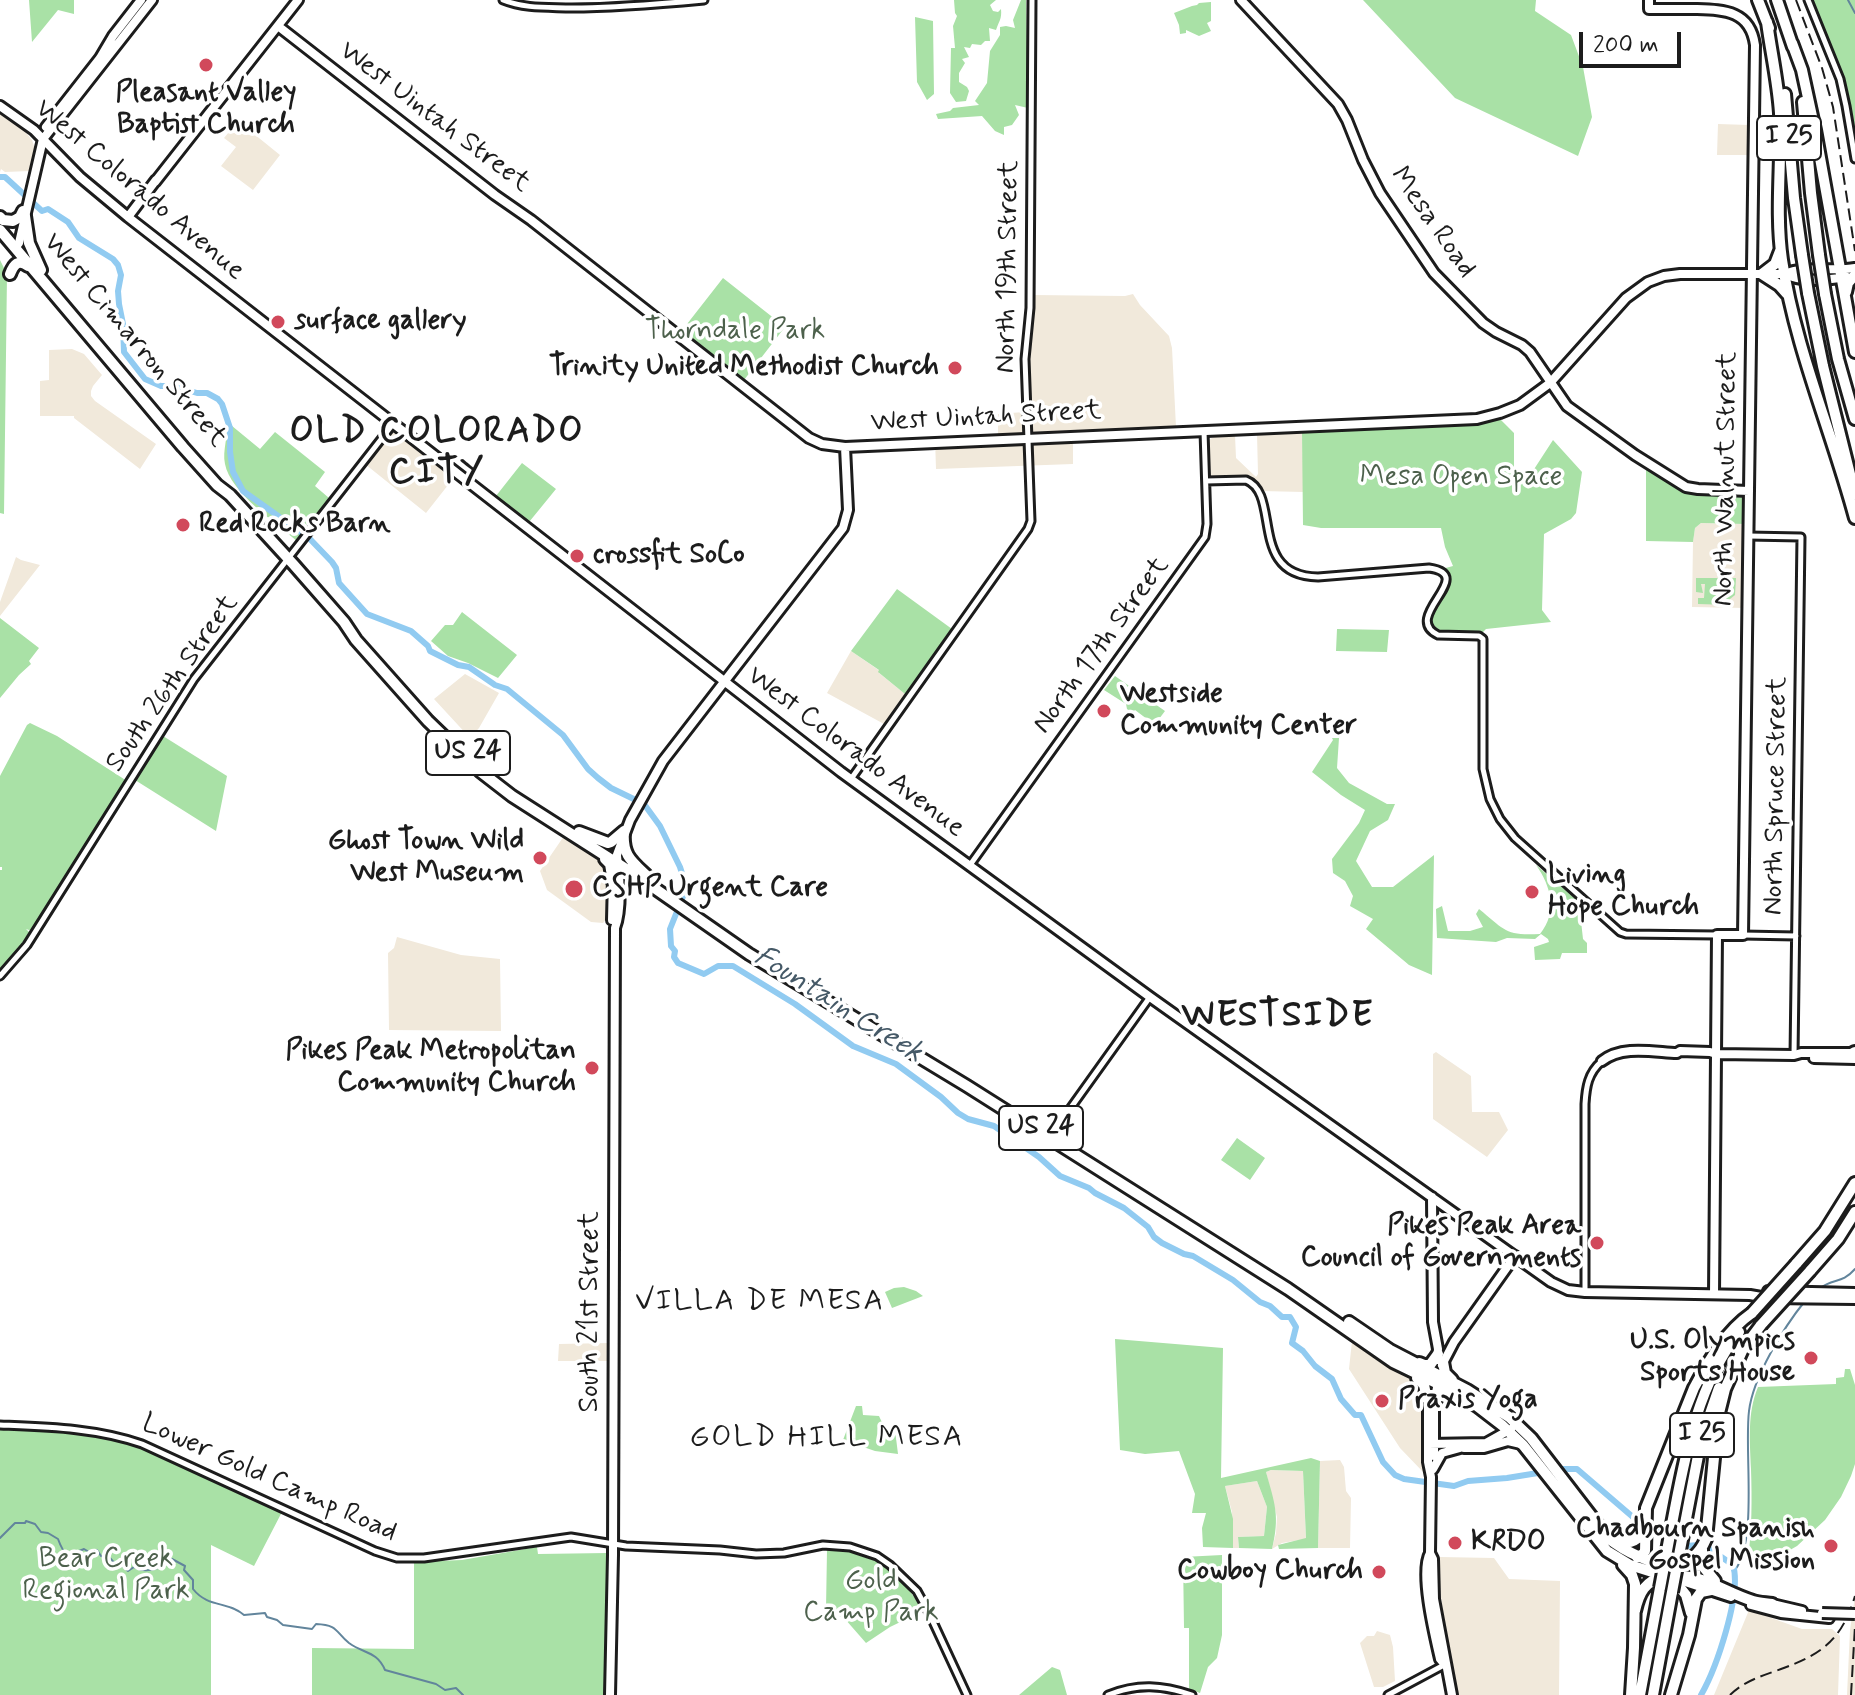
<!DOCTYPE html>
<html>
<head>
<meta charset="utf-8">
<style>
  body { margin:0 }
  #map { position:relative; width:1855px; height:1695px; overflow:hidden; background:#fff; font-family:Mynerve,sans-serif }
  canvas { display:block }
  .scale { position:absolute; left:1579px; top:32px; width:102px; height:36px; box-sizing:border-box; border:4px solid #1c1c1c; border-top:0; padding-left:10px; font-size:24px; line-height:28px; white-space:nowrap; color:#1c1c1c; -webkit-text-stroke:6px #fff; paint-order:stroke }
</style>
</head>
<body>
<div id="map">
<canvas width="1855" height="1695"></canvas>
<div class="scale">200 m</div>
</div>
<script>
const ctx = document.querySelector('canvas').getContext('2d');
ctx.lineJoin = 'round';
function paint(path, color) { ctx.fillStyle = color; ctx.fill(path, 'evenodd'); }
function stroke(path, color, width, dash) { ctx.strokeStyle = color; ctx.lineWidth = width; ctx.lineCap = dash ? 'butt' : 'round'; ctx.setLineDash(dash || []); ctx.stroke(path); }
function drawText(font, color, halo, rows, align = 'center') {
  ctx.font = font + ' Mynerve,sans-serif'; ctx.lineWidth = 7; ctx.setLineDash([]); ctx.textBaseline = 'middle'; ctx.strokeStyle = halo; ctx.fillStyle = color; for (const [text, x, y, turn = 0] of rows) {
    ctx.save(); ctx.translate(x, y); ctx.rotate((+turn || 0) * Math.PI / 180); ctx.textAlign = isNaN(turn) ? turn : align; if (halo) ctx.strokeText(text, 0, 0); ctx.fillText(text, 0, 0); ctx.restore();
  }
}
paint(new Path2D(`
  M0,112L24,130L32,140L35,149L30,171L5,172L1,169L0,172Z
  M238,121L280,155L253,190L221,166L236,147L224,138Z
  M1718,124L1749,125V155H1717Z
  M1133,294L1140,305L1169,336L1172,348L1176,427L1033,432L1028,353L1030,342L1033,295L1125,296Z
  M72,349L84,354L102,375L93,386L91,391V396L95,401L156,444L140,469L74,418V416H40V381L49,380V350Z
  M1024,412L1025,443L1073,439V464L936,469L935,439L998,436V414Z
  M393,430L453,476L452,480L426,513L365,464Z
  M1302,432L1304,492L1261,491L1254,481L1247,478L1210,479L1208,477L1207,444L1210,439L1214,437L1235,435L1236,458L1256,477L1258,474L1257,434Z
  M1701,523L1745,524V608L1692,607L1693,542L1695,528Z
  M16,557L21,560L40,565L0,616V602Z
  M851,651L880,671L879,673L905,694L884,724L827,693Z
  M465,674L499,693L479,728L470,738L434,699Z
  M564,836L608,867V917L603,923L591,922L547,890L540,871Z
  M397,937L461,955L500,959L501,1031L389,1030L388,953L394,948Z
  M1436,1052L1471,1076L1472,1112H1499L1508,1130L1487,1157L1433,1119V1054Z
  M1352,1341L1362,1345L1418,1382L1423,1396L1424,1473L1400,1448L1349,1369Z
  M609,1343V1361H558L559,1344Z
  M1340,1460L1344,1467L1346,1491L1351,1498L1350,1548H1318L1320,1461Z
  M1271,1470L1303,1471L1306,1539L1282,1543L1272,1549L1276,1533L1277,1517L1266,1472Z
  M1257,1481L1267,1507L1264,1536L1238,1537L1239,1548H1233L1232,1512L1225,1486Z
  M1440,1557L1494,1558L1509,1579L1560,1581L1559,1695H1458L1445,1627L1440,1590Z
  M1855,1596V1695H1847L1850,1630Z
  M1749,1610L1802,1629H1832L1840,1636L1838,1695H1714Z
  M1377,1631L1390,1635L1393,1647L1395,1681L1383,1687H1374L1360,1643L1367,1636H1374Z`), '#f1e9db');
paint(new Path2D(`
  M29,0H74V14L58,10L32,42Z
  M954,0H996L990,5L993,11L998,12L1001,9C1002,19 999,21 996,30L989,28L990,41H985L981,45L972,44L970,48L964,47L969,57L962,59L965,63L959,73V82L967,87L969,91L966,101L956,102L950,93L951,48H955L953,26L957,16L955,13Z
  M1021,0H1026L1028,108L1015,105L1019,115L1012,125L1004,127V135L995,131L982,116L938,119L936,114L950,111L953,108L979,105L975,101L987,83L990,51L1000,35V27L1006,26L1015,28L1013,20Z
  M1363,0H1536L1535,11L1571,35L1583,67L1592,117L1578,156L1455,98Z
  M1805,0H1855V132H1853V124H1846L1836,83Z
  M1211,2V21L1207,23L1211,31L1199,36L1186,30V33L1180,34L1179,25L1174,13L1192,6L1197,5L1199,3Z
  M915,17L933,21L934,94L927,100L917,82Z
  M0,260L7,274L4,514L0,513Z
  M723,278L785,327L744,380L741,381L680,333Z
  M1500,419L1514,433V471L1527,480L1553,440L1582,472L1576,513L1571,519L1544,534L1542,610L1551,622L1486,629L1477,638C1465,638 1449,640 1437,638C1406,630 1440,596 1443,582C1444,578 1443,573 1442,569L1453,566L1445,547L1441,528H1321L1303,525L1302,432L1459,425Z
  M226,421L260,449L275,432L325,472L315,486L329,498L297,541C276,523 230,492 225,464C222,450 229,436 226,421Z
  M522,463L556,489L525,527L492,501Z
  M1646,464L1682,488L1746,493L1745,524L1701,523L1695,528L1693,542L1646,541Z
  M1696,578H1718L1719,580L1727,578H1736L1735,595L1730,599L1729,605L1698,604V598H1704L1705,584H1701L1703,593L1696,592Z
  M897,589L952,629L905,694L878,672L879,670L851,651Z
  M462,612L517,655L498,678L468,663L448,656L431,641L445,625H453Z
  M0,618L39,648L29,661L31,664L19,675L0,698Z
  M1337,629L1389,630L1387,652L1336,651Z
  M1115,676L1165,711L1153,727L1146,721L1147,719L1135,710L1132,713L1127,709L1126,704L1104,690Z
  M30,723L57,736L127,781L32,931L26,929L30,933L0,972V870H2V867H0V776L27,725Z
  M163,736L227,776L216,831L135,780Z
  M1332,738H1339L1337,768L1349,783L1387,804H1395L1388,820L1370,831L1356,861L1372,887H1393L1434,855L1432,975L1409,965L1366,929L1373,919L1350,906L1353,896L1345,881L1333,873L1332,859L1359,823L1365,810L1341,795L1312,772L1333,740Z
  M1536,865L1576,899L1574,905L1581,921L1583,939L1587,943V953H1562L1560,959L1535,960L1534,947L1549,942L1548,939L1541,934L1535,939L1507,938L1496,942L1437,938L1436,909L1442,906L1448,931H1470L1483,927L1476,914L1479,909C1505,930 1505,936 1540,934C1558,912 1551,886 1536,865Z
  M1237,1138L1265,1158L1250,1180L1221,1160Z
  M904,1287L916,1291L923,1296L892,1308L885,1292L894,1288Z
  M1115,1339L1223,1348L1221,1478L1311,1458L1320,1461L1318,1548L1279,1549L1278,1545L1306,1538L1303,1471L1271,1470L1266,1472C1275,1504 1280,1516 1272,1549L1239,1548L1238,1537L1264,1536L1267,1507L1257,1481L1225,1486L1233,1519V1548L1203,1547L1202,1528L1206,1513H1192L1195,1494L1179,1451L1145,1454L1120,1450Z
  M1845,1369H1850L1855,1385V1464L1851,1476L1841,1497L1825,1520L1797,1546L1790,1550L1781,1551L1779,1557L1782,1561L1787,1562L1786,1570L1748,1559C1752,1530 1752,1499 1751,1469C1750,1442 1747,1413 1758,1387L1836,1384V1378L1844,1377Z
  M856,1406H862L863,1415L879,1416L886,1431L893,1428L895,1430L898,1454L875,1451L843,1440Z
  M0,1427L84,1433L128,1442L283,1510L254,1566L211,1545V1695H0Z
  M537,1547L538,1554L607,1553L606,1695H312V1648L414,1649V1562L462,1560Z
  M827,1550C868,1546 904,1576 923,1611L890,1627L866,1643L845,1619L826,1609Z
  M1222,1555V1635L1217,1658L1208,1667L1200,1693L1189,1689V1628H1184L1183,1557Z
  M1052,1667L1060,1670L1067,1695H1019Z`), '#a9e1a6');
stroke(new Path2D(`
  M1848,0L1855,13
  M1819,1289C1834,1277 1841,1285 1855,1269
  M0,1538L15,1523H25L26,1521L35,1524L41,1532L48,1533L58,1539C65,1558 67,1556 84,1549L89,1552L97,1550L101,1556L110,1558L116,1565L120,1564L128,1571L134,1567C142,1572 155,1571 163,1565C166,1563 169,1560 172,1559L185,1566L184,1570L193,1580V1589C208,1608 228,1601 244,1615L265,1613L267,1617L277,1620L283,1625L312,1629L316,1624C339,1625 335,1632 349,1643C364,1654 377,1651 385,1670L436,1684L445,1690L456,1688L463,1695
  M1735,1570C1758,1540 1744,1451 1749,1411C1753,1377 1784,1327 1805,1301`), '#62859c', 2);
stroke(new Path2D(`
  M0,177H5L42,211L48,209L68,222L79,238L113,259L118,265L121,275L118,291L119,304L123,324L124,352L145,379L161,386H174L197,393H207L218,399L222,404L230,428V452L233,472L243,491L309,538L332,562L336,568L339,583L367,614L411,631L428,646L430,651L458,665L469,667L495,685L507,689L563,735L588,769L598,778L611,788L644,804L660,826L680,867L685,883L684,894L670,929L671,946L675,951L674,957L678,963L704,974L718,966H733L795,1004L853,1046L896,1064L941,1097L958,1113L968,1119L994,1126L1039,1157L1060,1176L1089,1188L1095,1193L1124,1208L1148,1227L1154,1237L1162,1243L1184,1254L1193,1256L1233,1280L1260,1302L1270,1306L1282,1317H1290L1296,1327L1292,1343L1303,1351L1315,1366L1332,1379L1341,1399L1355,1415H1361L1383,1462L1395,1475L1404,1479L1454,1486L1468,1481L1507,1478L1544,1472
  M1555,1469H1577L1634,1518L1686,1546L1699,1545L1707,1547L1733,1565C1742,1594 1716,1669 1701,1695`), '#91cbf1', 6);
const minor = new Path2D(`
  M503,0C525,9 549,7 572,8C616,8 660,4 704,0
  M1808,0L1840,79L1846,106L1855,159
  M1206,481L1246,480C1282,494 1247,576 1318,577L1429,568C1479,575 1400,617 1438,635L1479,636L1483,639V769L1490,799L1500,819L1515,838L1620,932L1626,934L1717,935
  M1748,536L1801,537L1794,1055
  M851,779L1028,529L1031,521L1025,359L1030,308L1032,0
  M970,865L1205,537L1207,524L1204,431
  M1743,935L1796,936
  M0,976L27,945L194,679L393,424
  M1062,1120L1150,997
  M1585,1291V1104C1586,1087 1588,1073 1602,1061
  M0,1425C48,1427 96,1428 142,1444L375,1551L397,1558H424L571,1537L626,1546L720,1550L756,1554L784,1553L823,1545L850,1547L877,1556L890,1565L917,1591L928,1611L967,1695
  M1108,1695C1138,1683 1162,1685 1192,1695
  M1388,1695L1444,1665`);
const major = new Path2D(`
  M1241,0L1338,104L1347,120L1363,160L1380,193L1434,273L1483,323L1496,332L1522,345L1530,352L1567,406L1635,455L1686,487L1698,489L1749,491
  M1649,0V9C1664,9 1680,9 1695,9C1724,10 1750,10 1755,45L1743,935H1717L1714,1294
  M278,26L495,195L531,220L809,438L822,444L845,447L1477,419L1500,413L1520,405L1550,383L1626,298L1648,282L1664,276L1680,274H1785C1803,265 1834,272 1855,268
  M0,106L34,130L80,177L128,217L841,772L1150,997L1551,1282L1568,1290L1585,1292L1750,1295L1767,1298L1855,1299
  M46,127L100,58L113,36L141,0
  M155,182L298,0
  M128,217L156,180
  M15,248L19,243L43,139L152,0
  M1785,274C1802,283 1828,280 1847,277
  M615,860L630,820L663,761L843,528L848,510L845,447
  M612,920L613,878
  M1814,1058L1855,1059
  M1602,1061C1622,1045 1653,1052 1677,1053L1680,1051L1710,1052L1716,1054L1794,1055L1801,1053H1855
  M1432,1197L1433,1322L1438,1349L1437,1360
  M1768,1291L1855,1293
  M1442,1365L1454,1342L1515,1256
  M1428,1396V1462L1431,1477L1430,1553L1433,1559L1434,1599L1452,1695
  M1429,1444L1486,1443L1511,1429
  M1464,1448H1484L1508,1441L1521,1444
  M1434,1456V1402L1439,1378
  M1433,1469L1442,1453L1460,1448
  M1430,1553C1419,1572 1435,1637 1440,1659L1445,1665
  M1676,1579L1731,1597
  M1768,1603L1802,1611
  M1751,1605L1781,1613L1829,1618
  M610,1695L613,1555L615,928C622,910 620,875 617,856`);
const highway = new Path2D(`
  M1758,0L1769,28
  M1777,0L1793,47
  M1767,22C1771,52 1778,82 1780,113C1782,162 1775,211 1782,260C1795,348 1832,432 1855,518
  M1792,43L1802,70L1815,130L1855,352
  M1785,94L1794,198L1802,255
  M1803,102L1811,193L1819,255
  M25,216L29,243L41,270
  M0,217L3,220L13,221L20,217L23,211
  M0,230L183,447L217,485L230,495L294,565L344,622L356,640L428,721L481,772L512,796L637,876L749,954L967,1086L1288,1289L1393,1362L1457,1393L1477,1406L1503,1426L1523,1445L1607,1551L1630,1565L1668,1577
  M1780,251L1775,264L1762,274L1779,285L1787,294
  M10,274C14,264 18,259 28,266
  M1846,292L1848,283L1855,275
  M1808,293L1823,366L1855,494
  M1825,294L1838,359L1855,419
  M624,831C622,855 631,861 647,876
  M579,832L608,843L611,842L624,831
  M605,859L610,864L613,882
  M1853,1053L1855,1052
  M1031,1120L1050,1127L1061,1121
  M1796,1264L1825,1231L1855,1183
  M1810,1271L1838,1239L1855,1212
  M1349,1322L1390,1350L1467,1390L1509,1417L1531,1438L1608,1538C1628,1554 1648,1561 1673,1568
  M1740,1353L1761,1325
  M1443,1362L1445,1373L1452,1380
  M1419,1363L1424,1365H1430L1438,1354
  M1417,1378L1424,1385L1427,1399
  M1434,1406C1437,1396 1440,1390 1451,1392
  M1672,1524C1685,1457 1696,1387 1739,1332
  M1684,1529L1701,1440L1719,1388
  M1614,1539C1627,1544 1636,1544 1644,1531
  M1702,1549V1565L1715,1581
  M1637,1557L1643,1554L1645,1551L1646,1508L1694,1388C1709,1360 1726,1331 1752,1313
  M1623,1565L1632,1575L1635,1584L1634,1648L1631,1695
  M1672,1568C1688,1562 1699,1556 1706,1539L1718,1417L1725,1389L1743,1349
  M1670,1575L1686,1595L1691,1613
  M1635,1611C1639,1593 1645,1580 1665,1577C1698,1570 1723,1592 1753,1601C1759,1603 1766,1603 1772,1604
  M1640,1695L1660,1588
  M1653,1695L1672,1592
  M1671,1695L1689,1635L1696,1599L1701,1592L1711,1590`);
stroke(minor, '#1c1c1c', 11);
stroke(major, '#1c1c1c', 14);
stroke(highway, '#1c1c1c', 16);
stroke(minor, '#fff', 5);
stroke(major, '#fff', 8);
stroke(highway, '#fff', 10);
stroke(new Path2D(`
  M1796,0L1822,68L1833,107L1855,251
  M1730,1695C1744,1681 1762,1676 1781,1669C1823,1654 1842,1639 1855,1596
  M1851,1695L1855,1626`), '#1c1c1c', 2, [12, 6]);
const majorBridge = new Path2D(`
  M1822,1613L1855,1614`);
const highwayBridge = new Path2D(`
  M1802,255L1808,293
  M1819,255L1825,294
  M1752,1313L1796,1264
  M1761,1325L1810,1271
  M1660,1588L1672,1524
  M1672,1592L1684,1529`);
stroke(majorBridge, '#1c1c1c', 14, []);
stroke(highwayBridge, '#1c1c1c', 16, []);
stroke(majorBridge, '#fff', 8);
stroke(highwayBridge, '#fff', 10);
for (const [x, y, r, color] of [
  [206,65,8,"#d1495b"],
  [278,322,8,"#d1495b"],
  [955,368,8,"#d1495b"],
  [183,525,8,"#d1495b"],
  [577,556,8,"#d1495b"],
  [1104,711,8,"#d1495b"],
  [540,858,8,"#d1495b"],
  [574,889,10,"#d1495b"],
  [1532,892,8,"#d1495b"],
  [592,1068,8,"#d1495b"],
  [1597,1243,8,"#d1495b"],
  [1811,1358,8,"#d1495b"],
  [1382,1401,8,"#d1495b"],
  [1455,1543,8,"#d1495b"],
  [1831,1546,8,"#d1495b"],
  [1379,1572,8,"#d1495b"]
]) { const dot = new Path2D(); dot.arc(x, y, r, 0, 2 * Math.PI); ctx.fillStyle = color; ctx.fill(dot); stroke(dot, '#fff', 3); }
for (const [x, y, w] of [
  [1789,138,64],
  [468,753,84],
  [1041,1128,84],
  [1702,1435,64]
]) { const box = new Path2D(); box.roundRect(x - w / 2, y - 22, w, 44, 6); ctx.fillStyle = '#fff'; ctx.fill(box); stroke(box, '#1c1c1c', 2); }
drawText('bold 26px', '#1c1c1c', null, [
  ["I 25",1789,138],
  ["US 24",468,753],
  ["US 24",1041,1128],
  ["I 25",1702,1435]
]);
drawText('bold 28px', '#1c1c1c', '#fff', [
  ["Pleasant Valley",206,94,"center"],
  ["Baptist Church",206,126,"center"],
  ["surface gallery",294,322],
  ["Trinity United Methodist Church",939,368,"right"],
  ["Red Rocks Barn",199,525],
  ["crossfit SoCo",593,556],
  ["Westside",1120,695],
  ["Community Center",1120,727],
  ["Ghost Town Wild",524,842,"right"],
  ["West Museum",524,874,"right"],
  ["Living",1548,876],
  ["Hope Church",1548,908],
  ["CSHP Urgent Care",592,889],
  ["Pikes Peak Metropolitan",576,1052,"right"],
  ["Community Church",576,1084,"right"],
  ["Pikes Peak Area",1581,1227,"right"],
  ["Council of Governments",1581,1259,"right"],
  ["U.S. Olympics",1795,1342,"right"],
  ["Sports House",1795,1374,"right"],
  ["Praxis Yoga",1398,1401],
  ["Chadbourn Spanish",1815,1530,"right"],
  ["Gospel Mission",1815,1562,"right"],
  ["KRDO",1471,1543],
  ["Cowboy Church",1363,1572,"right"]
], 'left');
drawText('28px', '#1c1c1c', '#fff', [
  ["West Uintah Street",434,118,37],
  ["West Colorado Avenue",139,191,40],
  ["Mesa Road",1432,223,55],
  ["North 19th Street",1009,267,-89],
  ["West Cimarron Street",134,341,50],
  ["West Uintah Street",986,418,-3],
  ["North Walnut Street",1727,479,-89],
  ["North 17th Street",1102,646,-54],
  ["South 26th Street",173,684,-55],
  ["West Colorado Avenue",855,753,37],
  ["North Spruce Street",1777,796,-89],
  ["South 21st Street",591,1312,-90],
  ["Lower Gold Camp Road",269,1479,24]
]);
drawText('28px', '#4d614c', '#fff', [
  ["Thorndale Park",735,332],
  ["Mesa Open Space",1461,478],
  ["Bear Creek",106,1560],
  ["Regional Park",106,1592],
  ["Gold",871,1582],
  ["Camp Park",871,1614]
]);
drawText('italic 30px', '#455967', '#fff', [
  ["Fountain Creek",838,1006,32]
]);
ctx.letterSpacing = '2px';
drawText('30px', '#1c1c1c', '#fff', [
  ["VILLA DE MESA",760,1303],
  ["GOLD HILL MESA",827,1439]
]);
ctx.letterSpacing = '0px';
ctx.letterSpacing = '2px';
drawText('bold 36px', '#1c1c1c', '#fff', [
  ["OLD COLORADO",437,433],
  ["CITY",437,474],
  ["WESTSIDE",1278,1017]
]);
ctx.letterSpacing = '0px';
</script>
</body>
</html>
